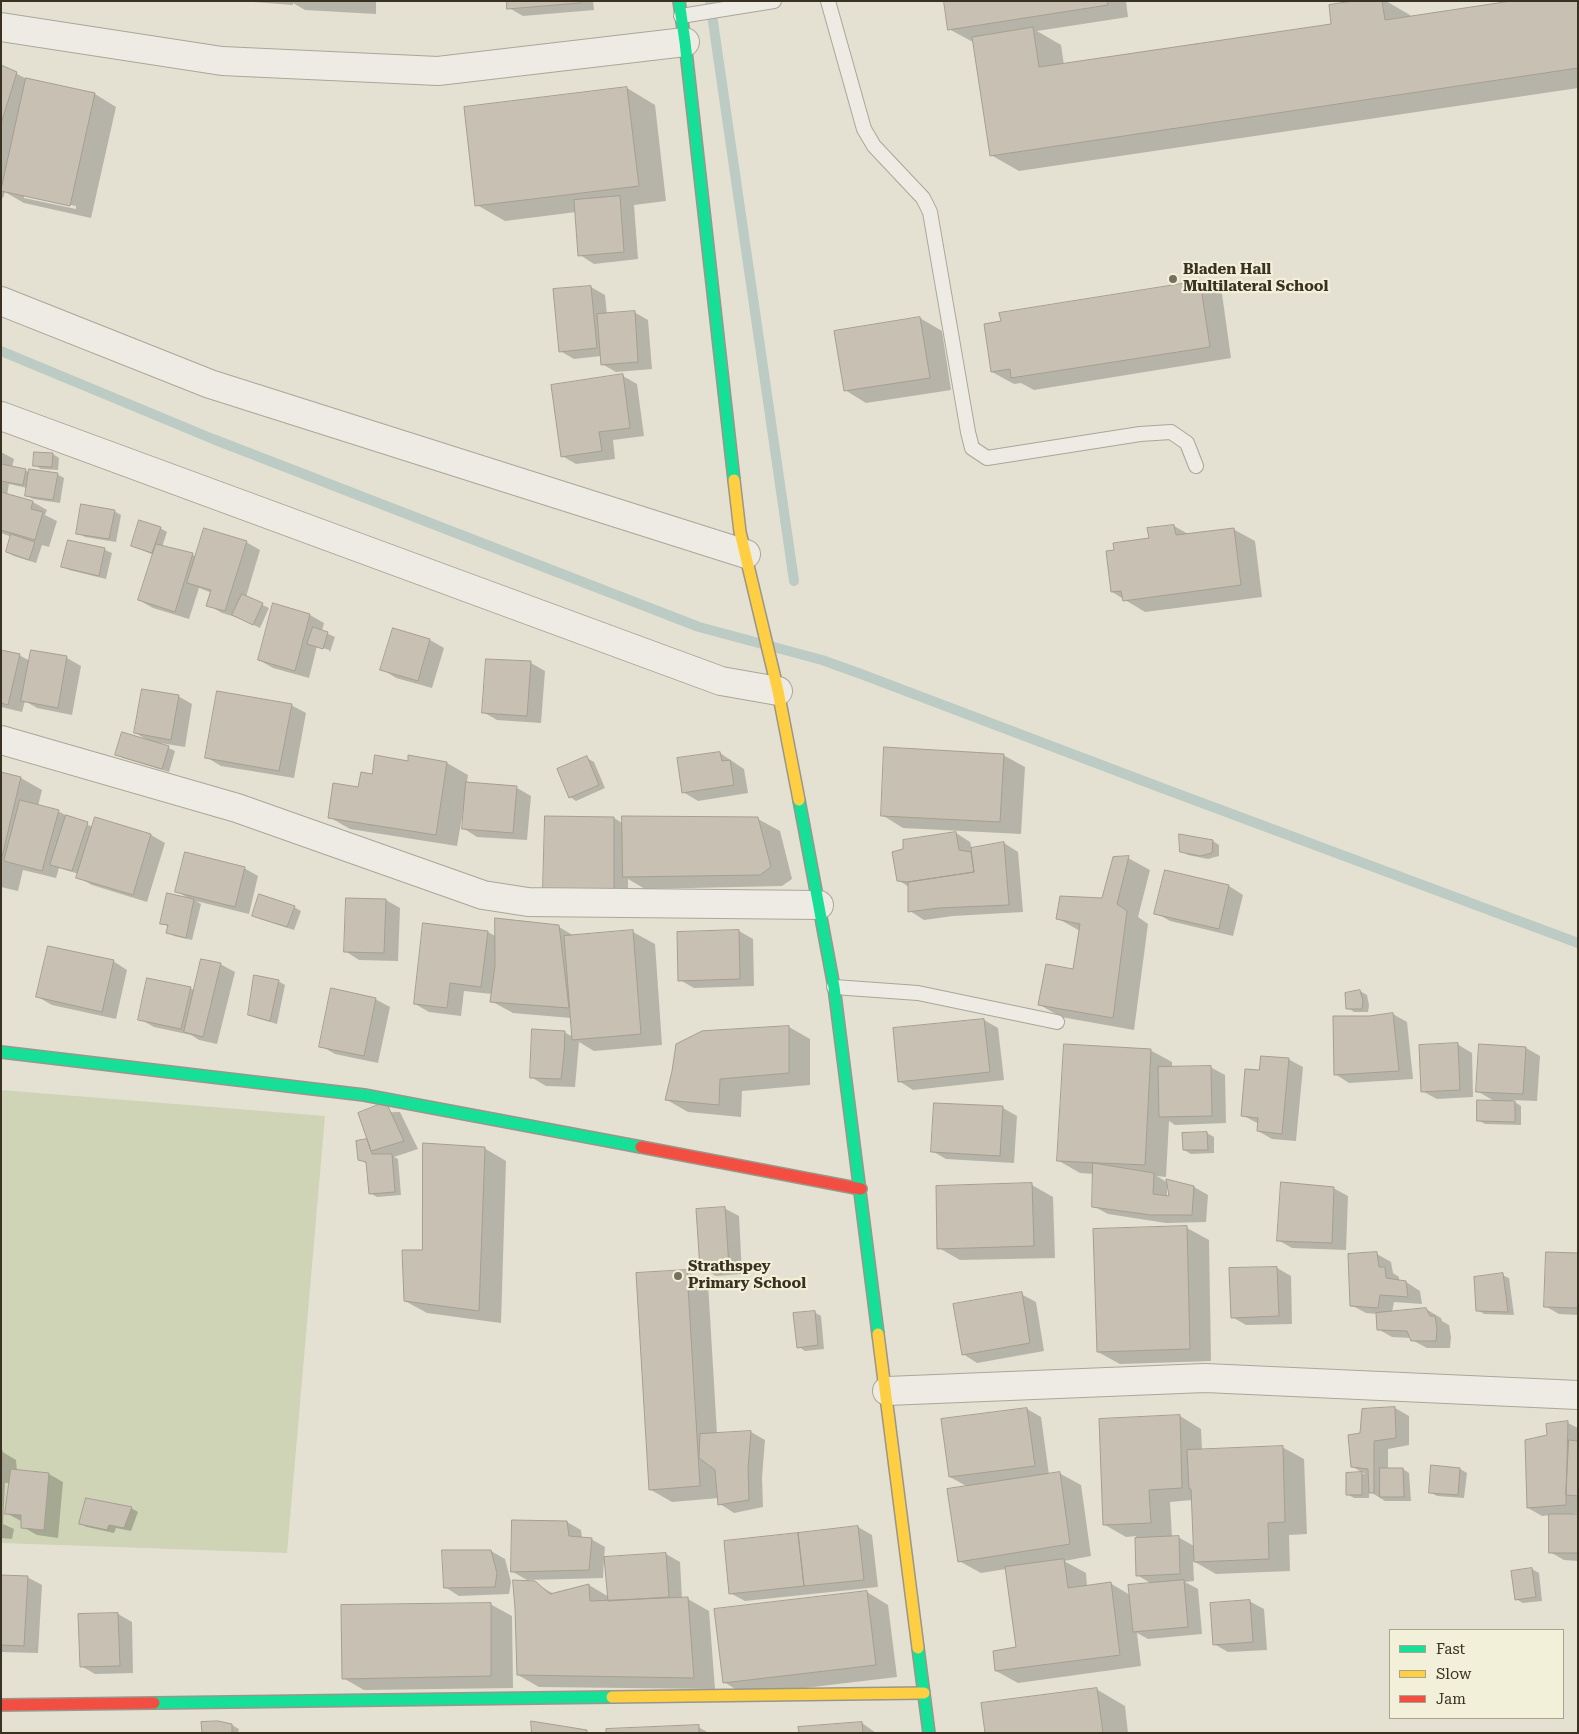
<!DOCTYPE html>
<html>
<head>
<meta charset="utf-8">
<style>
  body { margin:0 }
  #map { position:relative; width:1579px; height:1734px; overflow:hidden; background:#e4e1d2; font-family:"Roboto Serif",serif }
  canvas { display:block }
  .frame { position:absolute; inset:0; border:2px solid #393122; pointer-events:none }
  .legend { position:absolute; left:1389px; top:1629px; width:175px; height:90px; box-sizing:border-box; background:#f3f0da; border:1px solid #a9a490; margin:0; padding:6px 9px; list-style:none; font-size:15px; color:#393122 }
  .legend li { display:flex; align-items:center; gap:10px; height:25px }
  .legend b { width:25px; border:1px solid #a9a490 }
</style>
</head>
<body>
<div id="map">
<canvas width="1579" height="1734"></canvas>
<div class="frame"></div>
<ul class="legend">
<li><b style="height:6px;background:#16e098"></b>Fast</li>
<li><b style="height:6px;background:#ffcf43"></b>Slow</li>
<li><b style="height:6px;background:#f24e42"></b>Jam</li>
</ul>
</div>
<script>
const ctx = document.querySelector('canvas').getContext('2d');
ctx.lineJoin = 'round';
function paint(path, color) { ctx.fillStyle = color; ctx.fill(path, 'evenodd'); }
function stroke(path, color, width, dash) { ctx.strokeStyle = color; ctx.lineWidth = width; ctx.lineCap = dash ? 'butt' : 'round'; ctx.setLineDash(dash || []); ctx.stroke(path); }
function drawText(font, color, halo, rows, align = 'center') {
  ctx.font = font + ' "Roboto Serif",serif'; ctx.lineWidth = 4.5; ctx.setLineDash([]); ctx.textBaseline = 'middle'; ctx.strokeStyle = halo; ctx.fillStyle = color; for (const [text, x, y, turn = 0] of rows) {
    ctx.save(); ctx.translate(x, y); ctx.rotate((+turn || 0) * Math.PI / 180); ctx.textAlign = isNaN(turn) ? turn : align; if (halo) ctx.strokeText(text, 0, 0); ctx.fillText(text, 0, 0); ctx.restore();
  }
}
paint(new Path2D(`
  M1,1090L325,1116L287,1553L1,1543Z`), '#cfd4b6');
paint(new Path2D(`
  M240,1H376V14L305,10L293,3V5Z
  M508,1H593L594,10L523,16L509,8Z
  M945,1H1126L1128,17L1037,31L1061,45L1064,65L1333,25L1362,1H1386L1410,15V17L1578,1V88L1019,171L991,155L974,41H971L949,29Z
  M1,66L27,79L95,94L116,107L91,218L24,203L5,192L3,198L1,197ZM24,195L76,206V209L24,198Z
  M627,88L655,105L666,201L634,205L638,259L594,264L580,255L576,212L505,221L477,205Z
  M1200,282L1222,294L1231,358L1034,390L1021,383L1014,384L992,372L1002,322L1001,314Z
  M591,287L605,295L607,315L634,312L648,320L652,369L616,372L602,364L601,356L574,359L560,351Z
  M920,318L942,331L951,390L866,403L845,390Z
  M623,376L637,384L644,436L613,440L615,459L576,464L562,456Z
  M1,452L14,459L12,467L30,472L57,474L64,478L60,503L33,499L26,495L27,488L9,484L7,495L33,502L47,510L45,515L57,521L49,547L42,545L36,563L14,556L7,552L12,537L1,533Z
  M53,454L59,458L58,470L41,469L34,465Z
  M114,511L121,515L116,542L85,537L78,533Z
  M1174,526L1190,535L1233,529L1255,541L1262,597L1145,612L1112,592L1150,539Z
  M160,528L167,532L162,547L196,556L246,542L260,550L246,597L269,608L260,628L239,618L222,613L208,605L212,593L199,588L189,619L153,608L139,600L154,555L132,546Z
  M69,541L105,550L112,553L106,579L69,570L63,566Z
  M274,605L310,615L324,623L322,631L335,637L330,652L329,650L317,646L309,678L273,668L259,660Z
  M430,640L444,648L432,688L396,678L382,669Z
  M1,651L19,655L30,661L32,651L67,658L81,666L72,715L37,708L25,701L22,712L1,707Z
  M531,663L545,671L541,723L497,720L483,712Z
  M178,696L192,704L185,747L160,743V744L175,751L169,772L123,758L117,754L147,740L136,733Z
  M291,705L306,713L294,778L221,766L206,757Z
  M720,753L744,769L748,793L698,801L683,792Z
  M1003,755L1025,767L1021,834L903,828L882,815Z
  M409,757L447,763L468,775L467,783L517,788L531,796L527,840L477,837L463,828L465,812H463L457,846L350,829L329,817L359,789L409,762Z
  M587,758L594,762L605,788L576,801L570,797Z
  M1,773L21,778L42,790L38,806L58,811L69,817L93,827L96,818L151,835L165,843L147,902L92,885L78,877L79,874L59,868L56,878L23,870L18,891L1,887Z
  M614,818L624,824L758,819L780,831L792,879L782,886L645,889L628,879V899L559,897Z
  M956,833L970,842L972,849L1004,843L1018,852L1023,912L953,916L924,920L910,911L909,887L898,880Z
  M1213,841L1219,845V856L1208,859L1188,855L1181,851Z
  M1128,858L1150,870L1138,917L1148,924L1134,1030L1061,1017L1040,1005L1074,971L1080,931L1057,918L1103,899Z
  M244,868L258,876L249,914L196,901L201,904L192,940L174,936L168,932L169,927L162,923L190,899L176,891Z
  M1166,872L1229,886L1243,895L1233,936L1170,921L1156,913Z
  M386,900L400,908L398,961L359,960L345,951Z
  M294,907L301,911L294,930L260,919L254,915Z
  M559,927L576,937L633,932L655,944L662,1045L594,1051L579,1042L575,1087L546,1086L531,1077L564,1032L573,1037L571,1018L513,1013L491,1001L492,994L464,991L461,1016L429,1012L415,1004L488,932L497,937Z
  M739,931L753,939L754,986L694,988L680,980Z
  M113,961L127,970L116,1019L52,1005L38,997Z
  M220,964L235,972L217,1044L199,1040L191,1035L154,1027L140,1019L190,988L195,991Z
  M278,981L285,985L277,1024L256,1018L250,1014Z
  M1360,991L1367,995L1369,1005L1368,1012H1354L1348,1008Z
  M375,999L390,1007L378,1063L335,1054L321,1046Z
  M1393,1014L1407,1022L1413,1079L1349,1083L1335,1074L1369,1017Z
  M984,1020L998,1028L1004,1080L913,1090L899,1081Z
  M789,1027L810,1039V1085L742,1091L741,1117L688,1112L667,1100L702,1033Z
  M1457,1044L1472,1053L1473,1097L1437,1099L1422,1091Z
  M1526,1048L1540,1056L1537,1101L1512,1100L1521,1106V1125L1485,1124L1478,1120L1496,1102L1477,1091Z
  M1150,1050L1172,1062V1068L1210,1067L1225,1075L1226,1123L1175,1125L1169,1121L1166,1177L1157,1176L1168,1183L1194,1187L1208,1195L1206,1222L1166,1223L1108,1214L1093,1206L1094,1174L1080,1173L1059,1161ZM1167,1187H1169L1170,1197H1167Z
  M1288,1059L1303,1067L1296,1141L1272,1139L1258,1131L1259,1124L1242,1115L1261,1072Z
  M1003,1108L1017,1116L1014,1163L946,1159L932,1151Z
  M400,1112L418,1149L394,1157L398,1159L401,1195L377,1197L370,1193L367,1164L360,1159L369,1140L360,1113Z
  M1207,1133L1214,1137V1153L1191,1154L1184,1150Z
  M484,1148L506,1161L501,1323L427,1313L405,1301L423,1252Z
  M1032,1185L1053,1197L1055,1258L960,1260L939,1248Z
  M1333,1188L1348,1196L1346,1250L1292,1248L1278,1240Z
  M724,1208L739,1216L742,1274L716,1276L702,1268Z
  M1187,1228L1209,1240L1211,1361L1120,1364L1098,1352L1095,1230Z
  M1377,1254L1391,1262L1393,1273L1399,1277V1281L1406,1282L1420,1291L1422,1304L1394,1302L1392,1312L1426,1309L1441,1318L1442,1321L1449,1325L1451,1337L1450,1348H1427L1412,1340L1411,1338L1392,1337L1378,1329V1314L1366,1313L1351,1305Z
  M1578,1255V1315L1559,1314L1545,1306Z
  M1277,1268L1291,1276L1292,1324L1246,1325L1232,1317Z
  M686,1271L708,1283L717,1434L751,1432L765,1440L762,1478L763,1507L734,1513L720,1504L719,1498L672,1502L651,1490Z
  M1502,1275L1509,1278L1514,1315L1484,1314L1478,1310Z
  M1021,1294L1036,1302L1044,1351L977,1363L963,1354Z
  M814,1312L821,1316L824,1349L805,1351L799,1347Z
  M1395,1408L1409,1416V1445L1388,1449V1469H1403L1409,1473L1411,1501H1385L1369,1491V1498H1354L1347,1494L1348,1474H1365L1353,1467L1361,1435Z
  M1027,1409L1041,1417L1049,1475L1059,1473L1081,1485L1091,1556L1064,1561L1086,1573L1087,1586L1110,1583L1130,1595L1152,1584L1137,1575L1136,1536L1126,1537L1105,1525L1180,1416L1201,1429L1202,1451L1282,1447L1304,1459L1307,1534L1289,1535L1290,1571L1216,1574L1193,1561L1194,1581L1185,1582L1198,1589L1202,1634L1148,1639L1137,1633L1141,1666L1018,1683L996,1671L1017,1648L1006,1569L981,1573L959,1561L968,1487L950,1477ZM1192,1500L1194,1546L1178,1537H1172L1170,1502Z
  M1568,1423L1578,1428V1513L1571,1514V1515L1578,1516V1561L1564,1560L1550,1552L1551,1515L1542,1516L1528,1508L1548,1436Z
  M1,1451L16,1460L17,1471L49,1474L63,1482L58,1538L37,1535L23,1527V1522L6,1513L10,1483H5L3,1524L14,1529L12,1539L1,1538Z
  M1432,1467L1460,1469L1467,1473L1464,1498L1437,1496L1430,1492Z
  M131,1508L138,1512L131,1531L116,1528L114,1533L87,1527L80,1524Z
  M567,1522L581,1530L582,1538L591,1539L605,1547L604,1558L666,1554L680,1562L682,1599H688L709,1611L715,1689L539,1687L518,1675L534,1583L554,1594L589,1585L609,1597L604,1559L603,1578L527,1580L513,1572Z
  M858,1527L872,1535L878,1587L745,1601L730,1593Z
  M491,1551L505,1559L511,1582L509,1594L459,1596L445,1587Z
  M1532,1569L1539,1573L1542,1601L1523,1603L1516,1599Z
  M1,1576L27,1577L42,1585L38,1653L1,1652Z
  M867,1592L888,1605L897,1677L745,1695L724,1682Z
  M1249,1601L1264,1609L1267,1650L1228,1652L1214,1644Z
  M490,1604L512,1616L513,1688L364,1690L343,1678Z
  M118,1614L132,1622L133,1673L95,1674L81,1666L80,1615Z
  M1096,1689L1125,1706L1128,1733H986Z
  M862,1723L876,1733H800Z
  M232,1725L239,1729L238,1733H203Z
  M698,1727L709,1733H607Z`), '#0003');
stroke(new Path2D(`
  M710,1L794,581
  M1,351L213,439L699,627L822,660L861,674L1162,788L1578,943`), '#bccbc3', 10);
const building = new Path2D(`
  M507,1H580V3L507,9Z
  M944,1H1107L1108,5L948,30Z
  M1353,1H1382L1385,20L1511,1H1578V68L990,156L972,37L1033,27L1039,67L1331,24L1329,5Z
  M1,65L17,72L1,124Z
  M26,78L95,93L70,206L1,191Z
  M627,87L639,186L475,206L464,107Z
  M620,196L624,252L578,256L574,200Z
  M1200,281L1210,347L1011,378L1010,369L991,372L984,324L1001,321L999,313Z
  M591,286L597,348L559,352L553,289Z
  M635,311L638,362L601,365L597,314Z
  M920,317L930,378L844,391L834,331Z
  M623,374L630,428L599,432L602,451L561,457L551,385Z
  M34,452L53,453L52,467L33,466Z
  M1,464L26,469L23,485L1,481Z
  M29,469L58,473L53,500L25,496Z
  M1,492L33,501L31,509L43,512L35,540L1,530Z
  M81,504L115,510L109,539L76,534Z
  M139,520L161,527L152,553L131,546Z
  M1174,525L1176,535L1234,528L1241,585L1123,601L1121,591L1111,592L1106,551L1114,550L1113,543L1149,538L1147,528Z
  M204,528L247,541L225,611L206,606L211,590L187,583Z
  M11,534L35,542L29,560L6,552Z
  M68,540L105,548L99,576L61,567Z
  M156,544L193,553L175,612L138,600Z
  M242,594L263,603L253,625L232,615Z
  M273,603L310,614L295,671L258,660Z
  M313,627L328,632L323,649L307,644Z
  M393,628L430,639L418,681L380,670Z
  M1,650L20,654L8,705L1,703Z
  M31,650L67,656L58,708L21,701Z
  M486,659L531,661L527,716L482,713Z
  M142,689L179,695L171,740L134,733Z
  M217,691L292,704L279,771L205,758Z
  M122,732L169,746L162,769L115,755Z
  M884,747L1004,754L1000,822L881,816Z
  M720,752L722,761L730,760L734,785L682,793L677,758Z
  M375,755L408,761V755L447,762L436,835L328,818L333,783L358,787L361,772L372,774Z
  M587,756L599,785L569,798L557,769Z
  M1,772L21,777L1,861Z
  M466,782L517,786L513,833L462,829Z
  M20,800L59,810L42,871L4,861Z
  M66,815L88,822L72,871L50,865Z
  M545,816L614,817V892L543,889Z
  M622,816L758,817L771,867L760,875L623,877Z
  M95,817L151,834L133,895L76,878Z
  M956,832L959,850L971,852L974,872L908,882L897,881L892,852L903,849V840Z
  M1179,834L1213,840L1212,853L1200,856L1180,852Z
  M1004,842L1009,905L938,908L908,912V882L974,872L971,848Z
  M185,852L245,867L235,907L175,892Z
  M1129,856L1117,904L1127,911L1113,1018L1038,1005L1046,964L1073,969L1080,924L1056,919L1060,896L1102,898L1113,857Z
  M1165,870L1229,885L1219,929L1154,914Z
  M167,893L194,899L186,938L166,933L168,925L160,924Z
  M259,894L295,906L287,927L252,916Z
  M346,898L386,899L384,953L344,952Z
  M495,918L559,925L569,1008L490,1002L495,966Z
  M423,923L488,931L481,987L450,983L447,1008L414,1004Z
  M633,930L641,1034L572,1040L564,936Z
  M739,930L740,979L678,981L677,932Z
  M48,946L114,960L102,1012L36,997Z
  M201,959L221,963L203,1037L184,1032Z
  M254,975L279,980L270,1021L248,1015Z
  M147,978L191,987L181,1029L138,1020Z
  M331,988L376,998L364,1056L319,1047Z
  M1360,990L1363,1001L1362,1009H1346L1345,993Z
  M1393,1013L1399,1071L1334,1075L1333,1016H1369Z
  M984,1019L990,1072L898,1082L893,1028Z
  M789,1026V1073L720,1079L719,1105L665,1100L672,1071L676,1044L702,1031Z
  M532,1029L565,1031L564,1053L561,1079L530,1078Z
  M1458,1043L1460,1090L1421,1092L1419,1045Z
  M1064,1044L1151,1049L1145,1165L1057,1161Z
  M1479,1044L1526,1047L1523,1094L1476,1092Z
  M1261,1056L1289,1058L1282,1134L1257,1131L1258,1118L1241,1116L1245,1069L1259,1070Z
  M1211,1066L1212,1116L1159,1117L1158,1067Z
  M1477,1100L1515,1101V1122L1477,1121Z
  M386,1102L404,1141L371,1151L358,1113Z
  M934,1103L1003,1106L1000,1156L931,1152Z
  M1207,1132L1208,1150H1183L1182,1133Z
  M367,1139L372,1154H392L395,1192L369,1194L366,1162L358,1160L356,1141Z
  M423,1143L485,1147L479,1311L404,1301L402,1250H422Z
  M1093,1163L1154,1173L1153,1194L1169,1196L1166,1179L1194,1186L1192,1215H1151L1092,1207Z
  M1281,1182L1334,1187L1332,1243L1277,1241Z
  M1032,1183L1034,1246L937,1249L936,1186Z
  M725,1207L729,1266L700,1269L696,1209Z
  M1187,1226L1190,1349L1097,1352L1093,1229Z
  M1377,1252L1379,1267H1385L1386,1278L1406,1281L1408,1297L1380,1295L1378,1308L1350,1306L1348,1254Z
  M1546,1252L1578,1253V1308L1544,1307Z
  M1277,1267L1279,1316L1231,1318L1229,1268Z
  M687,1270L700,1486L649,1490L636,1273Z
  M1503,1273L1508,1312L1476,1311L1474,1277Z
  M1022,1292L1030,1343L962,1355L953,1304Z
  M1426,1308L1430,1316H1435L1437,1329L1436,1341H1411L1407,1331L1377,1330L1376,1313Z
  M815,1311L818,1345L797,1348L793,1313Z
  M1395,1407L1396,1438L1374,1441V1493H1369L1368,1469L1351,1467L1348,1435L1360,1433L1362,1409Z
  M1027,1408L1035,1466L949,1477L941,1419Z
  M1180,1415L1182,1488L1149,1490L1151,1523L1103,1525L1099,1419Z
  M1568,1421L1566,1505L1527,1508L1525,1440L1547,1435L1546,1424Z
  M751,1431L748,1469L749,1500L718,1505L715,1470L699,1458L700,1434Z
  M1569,1440L1578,1441V1496L1566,1495Z
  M1283,1446L1285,1522L1268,1523L1269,1559L1194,1562L1191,1489H1189L1187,1450Z
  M1,1450H2L3,1475H1Z
  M1431,1465L1460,1468L1458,1495L1429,1493Z
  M1380,1468H1403L1404,1497H1380Z
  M11,1469L49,1473L44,1530L21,1528V1515L5,1514Z
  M1060,1472L1070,1544L958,1562L947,1489Z
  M1362,1472V1495H1346V1473Z
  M86,1498L132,1507L124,1528L109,1525L107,1530L79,1524Z
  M1549,1514H1578V1553H1549Z
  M512,1520L567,1521L569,1536L592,1538L589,1570L511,1572Z
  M858,1526L864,1580L804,1586L798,1533Z
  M798,1533L804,1586L729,1594L724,1541Z
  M1179,1536L1180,1574L1136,1576L1135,1538Z
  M442,1550H491L497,1573L495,1587L444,1588Z
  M666,1553L669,1597L608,1601L604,1557Z
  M1064,1559L1068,1588L1111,1582L1120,1655L995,1671L993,1651L1016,1647L1005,1567Z
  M1532,1568L1536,1597L1515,1600L1511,1571Z
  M1,1575L28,1576L24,1646L1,1645Z
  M513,1580L535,1581L550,1594L589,1584L590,1601L688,1597L694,1678L517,1675L515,1609Z
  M1184,1580L1188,1627L1133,1632L1128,1585Z
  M867,1591L876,1665L723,1683L714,1609Z
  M1250,1600L1253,1642L1213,1645L1210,1603Z
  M491,1603V1676L342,1679L341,1605Z
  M118,1613L120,1666L80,1667L78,1614Z
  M1097,1688L1103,1733H985L981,1703Z
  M218,1721L232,1724V1733H202L201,1722Z
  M531,1721L587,1730V1733H532Z
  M862,1722L863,1733H799L798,1727Z
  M699,1725V1733H606V1729Z`);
paint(building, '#c8c1b3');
stroke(building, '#a59e91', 1);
const lane = new Path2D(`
  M828,1L864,129L874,146L923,198L930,212L968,432L972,448L987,458L1140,434L1171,432L1187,443L1196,466
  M681,16L774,1
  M834,987L918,993L1057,1022`);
const street = new Path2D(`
  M1,27L222,61L438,71L685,42
  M1,301L210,384L746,554
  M1,416L721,681L778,691
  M1,740L237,808L483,895L528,902L819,905
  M887,1391L1205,1378L1578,1395`);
const fast = new Path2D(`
  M679,1L685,42L734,480
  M799,800L834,987L878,1334
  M1,1052L364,1095L641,1147
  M918,1648L929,1733
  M154,1703L612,1697`);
const slow = new Path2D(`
  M734,480L740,532L778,691L799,800
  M878,1334L918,1648
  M612,1697L924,1693`);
const jam = new Path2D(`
  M641,1147L861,1189
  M1,1705L154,1703`);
stroke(lane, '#aaa69a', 16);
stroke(street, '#aaa69a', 30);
stroke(fast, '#9a968a', 14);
stroke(slow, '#9a968a', 14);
stroke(jam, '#9a968a', 14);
stroke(lane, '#edebe3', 14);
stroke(street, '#edebe3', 28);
stroke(fast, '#16e098', 11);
stroke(slow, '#ffcf43', 11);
stroke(jam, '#f24e42', 11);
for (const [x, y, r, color] of [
  [1173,279,5,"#756f60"],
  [678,1276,5,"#756f60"]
]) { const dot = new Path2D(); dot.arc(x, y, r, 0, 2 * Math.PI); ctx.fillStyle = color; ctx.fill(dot); stroke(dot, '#f3f0da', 2); }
drawText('bold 15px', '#393122', '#f3f0da', [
  ["Bladen Hall",1183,270],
  ["Multilateral School",1183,287],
  ["Strathspey",688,1267],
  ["Primary School",688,1284]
], 'left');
</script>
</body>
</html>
